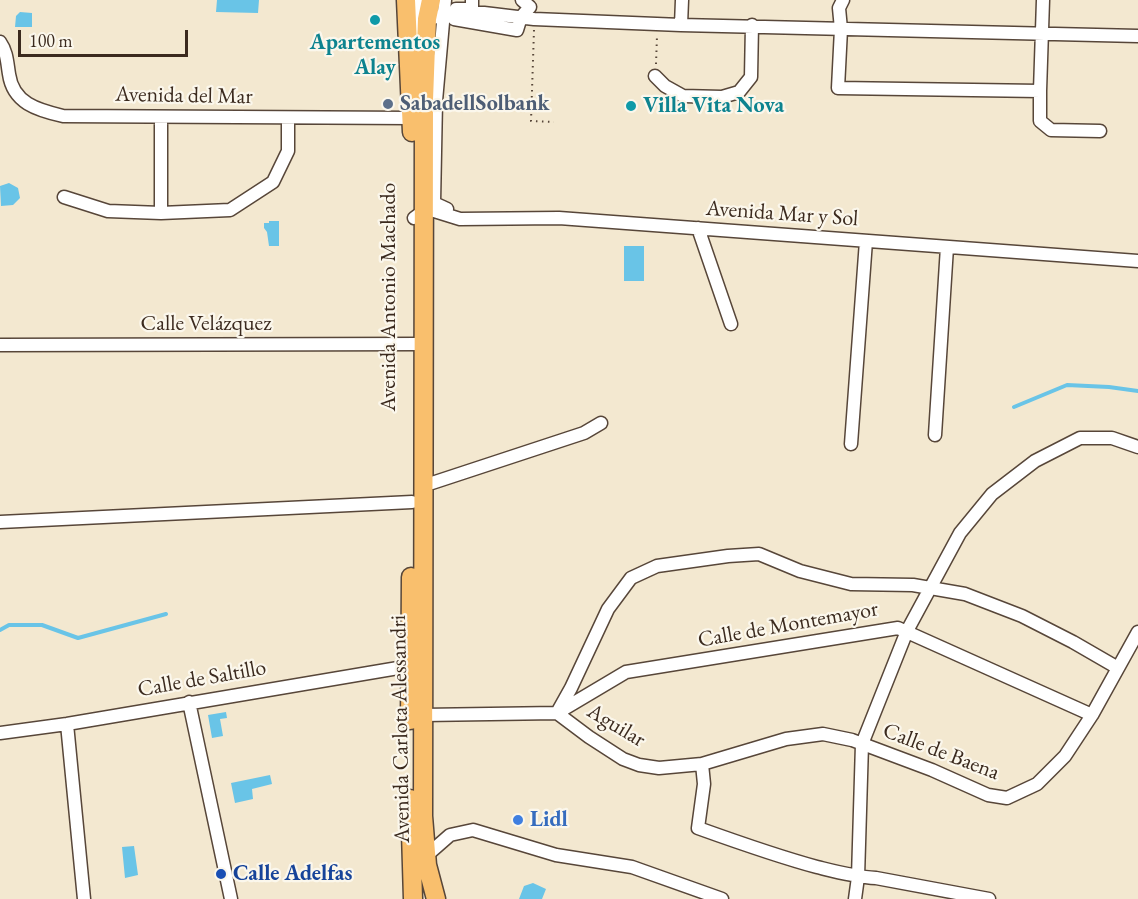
<!DOCTYPE html>
<html>
<head>
<meta charset="utf-8">
<style>
  body { margin:0 }
  #map { position:relative; width:1138px; height:899px; overflow:hidden; background:#f3e8d0; font-family:"EB Garamond",serif }
  canvas { display:block }
  .scale { position:absolute; left:18px; top:30px; width:170px; height:27px; box-sizing:border-box; border:3px solid #3b2a1e; border-top:0; padding-left:8px; font-size:18px; line-height:21px; white-space:nowrap; color:#3b2a1e; -webkit-text-stroke:4px #fbf7ec; paint-order:stroke }
</style>
</head>
<body>
<div id="map">
<canvas width="1138" height="899"></canvas>
<div class="scale">100 m</div>
</div>
<script>
const ctx = document.querySelector('canvas').getContext('2d');
ctx.lineJoin = 'round';
function paint(path, color) { ctx.fillStyle = color; ctx.fill(path, 'evenodd'); }
function stroke(path, color, width, dash) { ctx.strokeStyle = color; ctx.lineWidth = width; ctx.lineCap = dash ? 'butt' : 'round'; ctx.setLineDash(dash || []); ctx.stroke(path); }
function drawText(font, color, halo, rows, align = 'center') {
  ctx.font = font + ' "EB Garamond",serif'; ctx.lineWidth = 4.5; ctx.setLineDash([]); ctx.textBaseline = 'middle'; ctx.strokeStyle = halo; ctx.fillStyle = color; for (const [text, x, y, turn = 0] of rows) {
    ctx.save(); ctx.translate(x, y); ctx.rotate((+turn || 0) * Math.PI / 180); ctx.textAlign = isNaN(turn) ? turn : align; if (halo) ctx.strokeText(text, 0, 0); ctx.fillText(text, 0, 0); ctx.restore();
  }
}
paint(new Path2D(`
  M217,0H259L258,13L216,12Z
  M20,12L32,13V27H15L16,16Z
  M9,183L18,188L20,198L13,205L1,206L0,186Z
  M269,221H279V246H269L267,232L264,228V223H269Z
  M624,246H644V281H624Z
  M226,712L227,718L220,719L223,736L212,738L208,715Z
  M270,775L272,784L252,789L253,799L235,803L231,783Z
  M134,846L138,875L125,878L122,847Z
  M533,883L546,889L542,899H519L524,886Z`), '#69c4e7');
stroke(new Path2D(`
  M1014,407L1067,385L1109,387L1138,391
  M0,630L9,625H42L78,638L166,614`), '#69c4e7', 4);
const street = new Path2D(`
  M416,0V40
  M445,0L436,101L434,203L447,209
  M472,0V9H456L454,19L517,30L521,17L530,7L522,0
  M843,0L839,8L841,29L838,88L1040,91
  M1043,0L1040,91V121L1051,130L1100,131
  M427,19L456,13H484L534,19L681,25L1138,36
  M681,25L682,0
  M0,42C7,52 7,62 9,74C13,103 37,110 63,116L412,118
  M655,76L665,86L683,96L722,97L739,92L751,77L752,25
  M64,197L108,211L161,213L230,210L273,182L288,151V118
  M161,213V117
  M414,218L425,210H431L460,219L559,218L1138,261
  M698,228L731,324
  M0,345L424,344
  M935,435L947,247
  M851,444L866,241
  M425,483H432L584,433L601,423
  M0,522L412,502
  M189,702L231,899
  M557,713L571,688L608,609L631,578L657,566L728,556L759,554L800,571L851,584L913,585L965,594L1022,616L1073,642L1118,668
  M557,713L626,672L898,628L1092,715
  M423,715L557,713L589,737L623,759L639,765L659,768L702,764L786,739L823,734L852,740L932,770L988,795L1007,798L1037,784L1065,756L1092,715L1138,632
  M67,724L84,899
  M0,733L67,724L410,666
  M702,764L704,784L698,828C737,842 776,856 817,867C837,872 855,877 876,878L989,899
  M426,856L450,835L473,830L556,855L632,867L722,899
  M855,899L858,877L862,744L907,631L960,533L992,494L1035,461L1080,438H1112L1138,447`);
const primary = new Path2D(`
  M406,0L412,132
  M431,0L427,19L424,100L423,816L427,865L436,899
  M410,720L411,577
  M410,799L413,899`);
stroke(street, '#574639', 15);
stroke(primary, '#574639', 21);
stroke(new Path2D(`
  M534,30L531,121L554,122
  M656,64L657,36`), '#574639', 2, [1.5, 4.5]);
stroke(street, '#fff', 12);
stroke(primary, '#f9bf6d', 18);
for (const [x, y, r, color] of [
  [375,20,6,"#0f9aa8"],
  [388,104,6,"#5c6f8a"],
  [631,106,6,"#0f9aa8"],
  [518,820,6,"#3f7fe0"],
  [221,874,6,"#1a4fb4"]
]) { const dot = new Path2D(); dot.arc(x, y, r, 0, 2 * Math.PI); ctx.fillStyle = color; ctx.fill(dot); stroke(dot, '#fbf7ec', 2); }
drawText('bold 22px', '#0d838f', '#fbf7ec', [
  ["Apartementos",375,43],
  ["Alay",375,68],
  ["Villa Vita Nova",643,106,"left"]
]);
drawText('22px', '#3b2a1e', '#fbf7ec', [
  ["Avenida del Mar",184,96,1],
  ["Avenida Mar y Sol",782,214,4],
  ["Avenida Antonio Machado",389,297,-90],
  ["Calle Velázquez",206,324],
  ["Calle de Montemayor",788,625,-10],
  ["Calle de Saltillo",202,679,-10],
  ["Aguilar",616,726,31],
  ["Avenida Carlota Alessandri",401,729,-91],
  ["Calle de Baena",941,752,21]
]);
drawText('bold 22px', '#4e5e75', '#fbf7ec', [
  ["SabadellSolbank",400,104]
], 'left');
drawText('bold 22px', '#366cbe', '#fbf7ec', [
  ["Lidl",530,820]
], 'left');
drawText('bold 22px', '#164399', '#fbf7ec', [
  ["Calle Adelfas",233,874]
], 'left');
</script>
</body>
</html>
